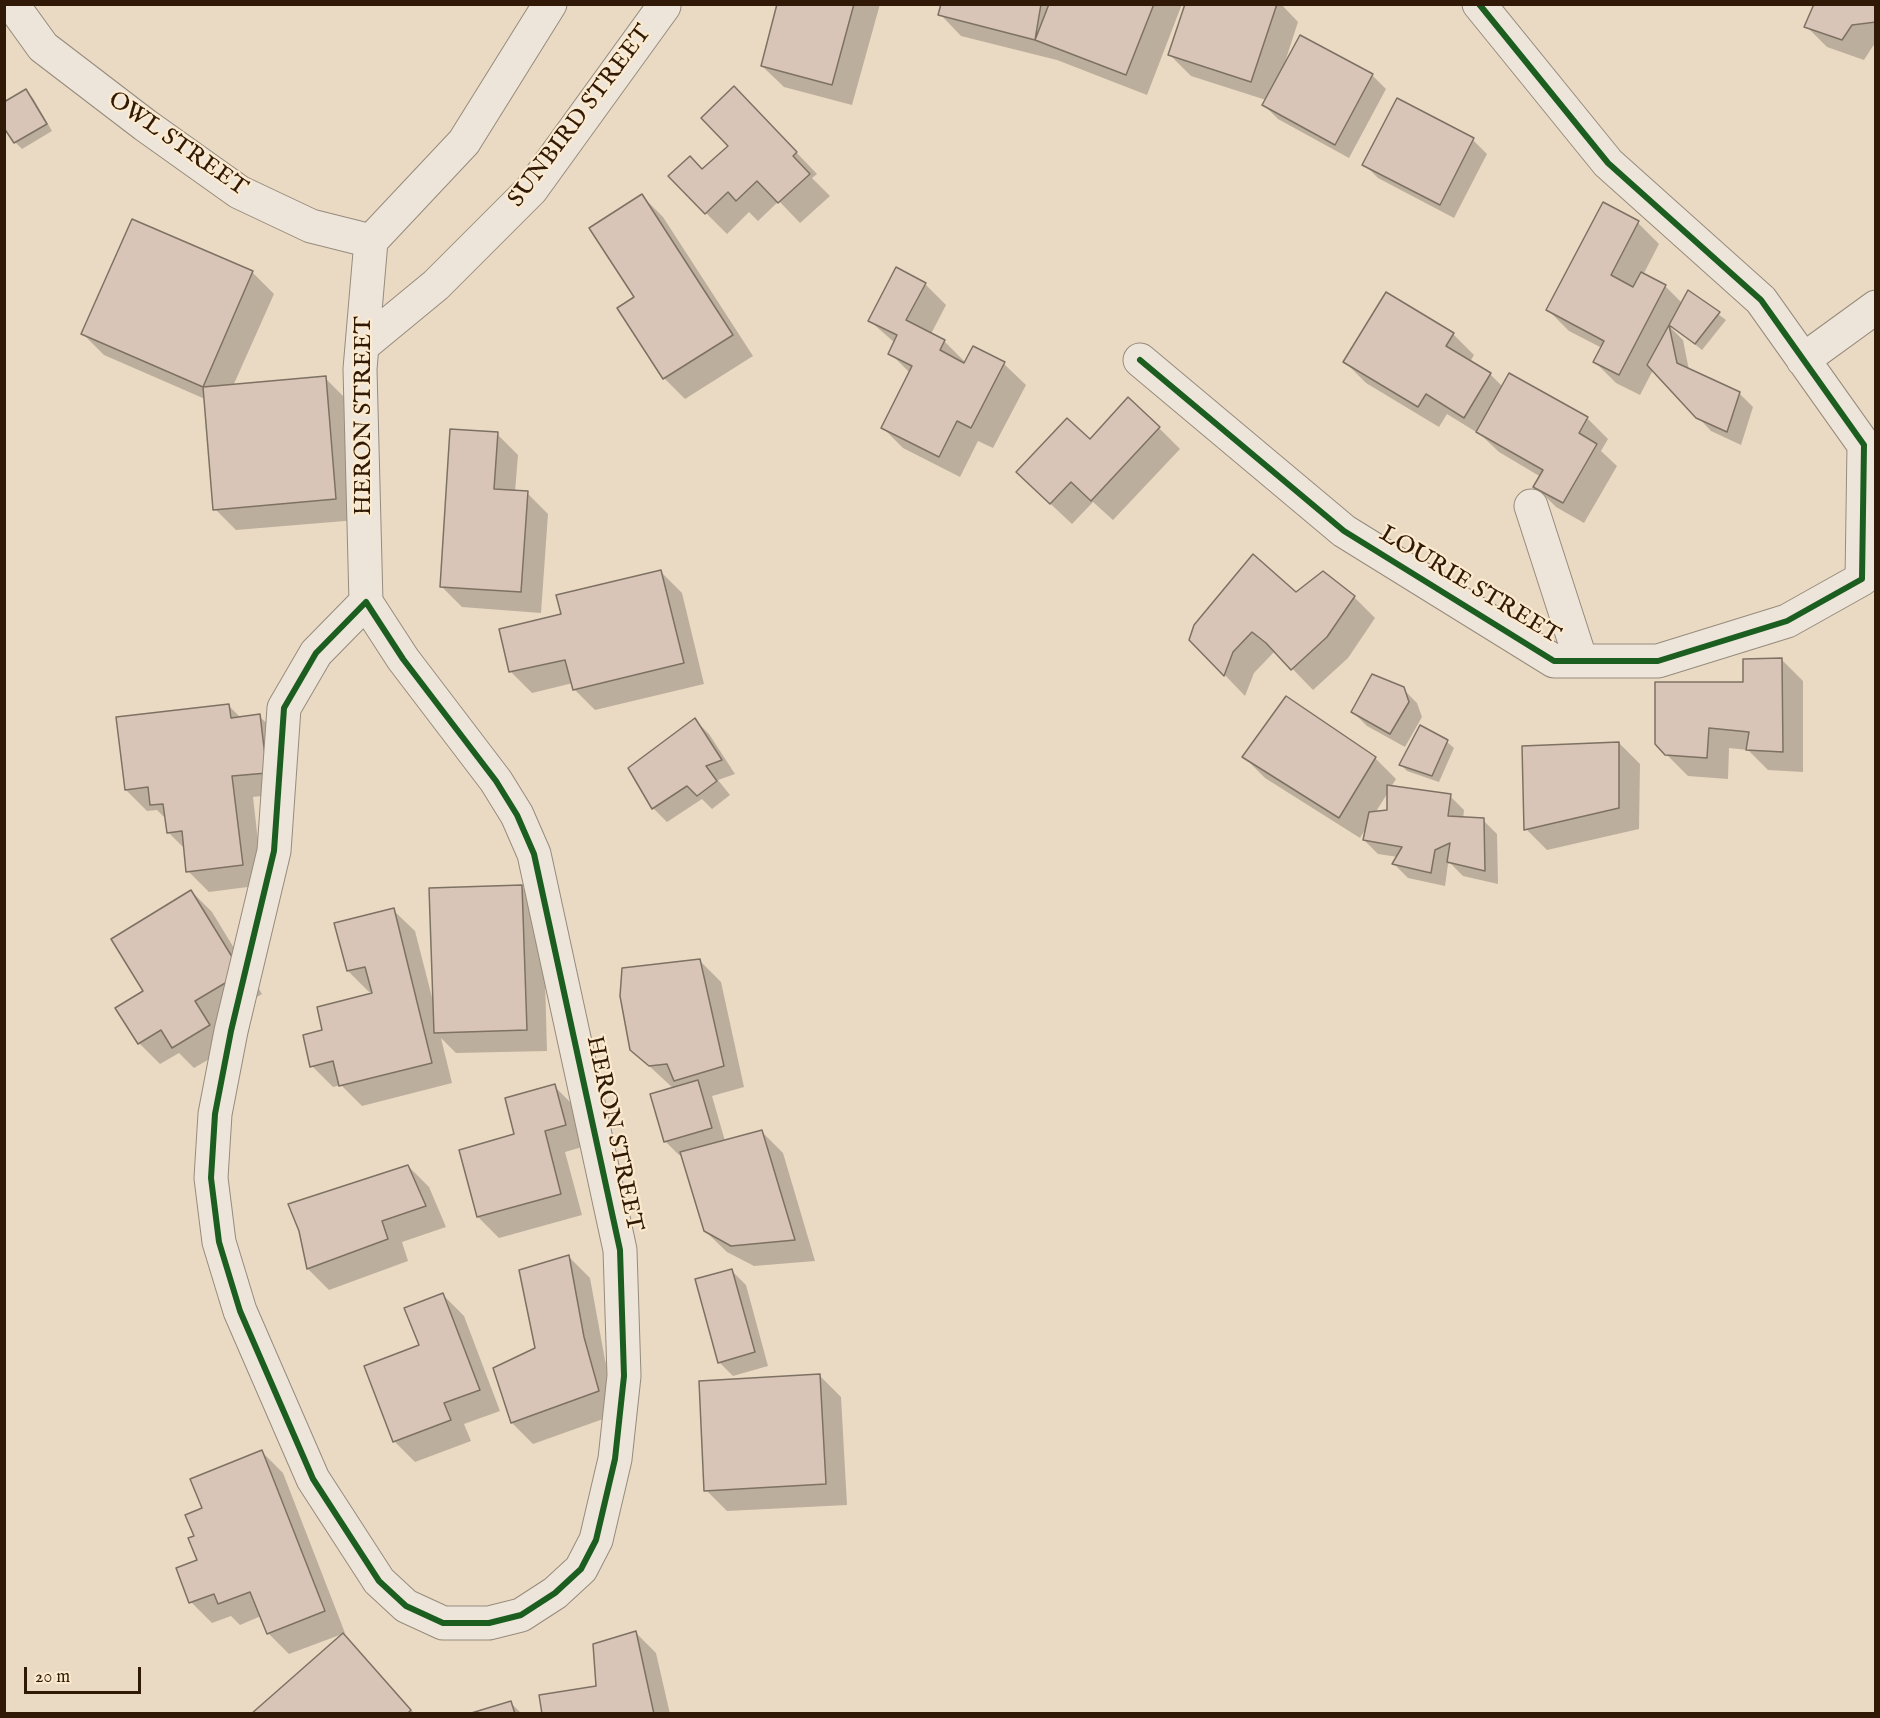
<!DOCTYPE html>
<html>
<head>
<meta charset="utf-8">
<style>
  body { margin:0 }
  #map { position:relative; width:1880px; height:1718px; overflow:hidden; background:#eadac3; font-family:"IM FELL English",serif }
  canvas { display:block }
  .frame { position:absolute; inset:0; border:6px solid #301907; pointer-events:none }
  .scale { position:absolute; left:24px; top:1667px; width:117px; height:27px; box-sizing:border-box; border:3px solid #301907; border-top:0; padding-left:8px; font-size:18px; line-height:21px; white-space:nowrap; color:#301907; -webkit-text-stroke:4px #fceace; paint-order:stroke }
</style>
</head>
<body>
<div id="map">
<canvas width="1880" height="1718"></canvas>
<div class="frame"></div>
<div class="scale">20 m</div>
</div>
<script>
const ctx = document.querySelector('canvas').getContext('2d');
ctx.lineJoin = 'round';
function paint(path, color) { ctx.fillStyle = color; ctx.fill(path, 'evenodd'); }
function stroke(path, color, width, dash) { ctx.strokeStyle = color; ctx.lineWidth = width; ctx.lineCap = dash ? 'butt' : 'round'; ctx.setLineDash(dash || []); ctx.stroke(path); }
function drawText(font, color, halo, rows, align = 'center') {
  ctx.font = font + ' "IM FELL English",serif'; ctx.lineWidth = 4.5; ctx.setLineDash([]); ctx.textBaseline = 'middle'; ctx.strokeStyle = halo; ctx.fillStyle = color; for (const [text, x, y, turn = 0] of rows) {
    ctx.save(); ctx.translate(x, y); ctx.rotate((+turn || 0) * Math.PI / 180); ctx.textAlign = isNaN(turn) ? turn : align; if (halo) ctx.strokeText(text, 0, 0); ctx.fillText(text, 0, 0); ctx.restore();
  }
}
paint(new Path2D(`
  M779,4H880L852,105L784,87L762,66Z
  M942,4H1182L1147,95L1057,60L961,36L940,14Z
  M1186,4H1281L1298,22L1285,62L1301,37L1372,75L1386,89L1349,158L1278,119L1264,105L1266,100L1191,76L1170,55Z
  M1876,4V45L1873,46L1864,60L1827,47L1806,26Z
  M26,91L33,98L52,131L22,149L15,142L4,125Z
  M1397,100L1473,140L1487,154L1454,218L1378,178L1364,164Z
  M755,109L817,174L812,178L830,196L800,223L779,201L758,221L749,212L727,234L706,213L703,171L730,146Z
  M642,196L663,217L753,356L685,399L664,378L619,308L636,297Z
  M1603,204L1638,223L1659,244L1643,275L1665,286L1682,303L1688,292L1726,320L1702,350L1672,326L1671,328L1683,340L1689,370L1739,393L1753,407L1741,445L1711,431L1653,370L1640,395L1616,383L1595,362L1602,348L1569,331L1548,310Z
  M133,221L253,273L274,294L233,386L325,378L346,399L357,520L236,530L215,509L205,399L104,355L83,334Z
  M925,284L946,305L931,334L944,341L966,363L974,348L1004,364L1026,385L993,448L978,441L960,477L903,448L882,427L910,373L890,353L895,343L870,321Z
  M1453,334L1474,355L1470,362L1491,375L1503,387L1587,418L1608,439L1601,451L1617,466L1584,523L1556,507L1535,486L1541,477L1499,452L1481,435L1447,414L1439,427L1366,383L1345,362Z
  M1159,428L1180,449L1113,520L1093,502L1072,524L1039,493L1090,441Z
  M497,434L518,455L515,492L527,493L548,514L541,613L462,607L441,586Z
  M661,572L682,593L704,684L595,710L574,689L573,683L532,693L511,672L563,615Z
  M1296,594L1354,597L1375,618L1348,658L1313,690L1282,658L1274,652L1254,673L1245,696L1191,640Z
  M1782,660L1803,681V772L1768,770L1748,750L1729,748L1728,779L1688,776L1666,754L1744,683Z
  M1403,689L1417,703L1422,717L1405,747L1367,726L1353,712Z
  M229,706L241,718L259,716L281,737L287,793L253,797L263,885L209,892L188,871L185,849L168,832L167,820L157,810L147,811L126,790Z
  M695,720L709,734L735,774L718,780L730,795L712,809L702,799L667,822L653,808Z
  M1447,742L1454,748L1439,782L1407,771L1401,765Z
  M1619,743L1640,764L1639,829L1547,850L1526,829Z
  M1244,757L1375,758L1396,779L1391,787L1450,796L1464,810L1463,819L1483,820L1497,834L1498,884L1463,876L1450,863L1448,864L1445,886L1408,878L1394,864L1398,857L1378,854L1364,840L1366,828L1360,838L1265,778ZM1389,791L1388,812L1375,813Z
  M522,887L543,908L547,1051L456,1053L441,1038L452,1083L362,1106L341,1085L333,1087L312,1066L324,1031L374,994L373,991L369,992L348,971L393,910L415,931L434,1005Z
  M191,891L212,912L262,994L215,1022L230,1047L194,1068L179,1053L160,1064L139,1043L145,992Z
  M700,961L721,982L744,1087L712,1096L725,1141L762,1132L783,1153L815,1261L754,1266L727,1252L705,1231L682,1155H679L665,1141L674,1089L632,1050Z
  M554,1086L575,1107L586,1146L565,1152L582,1215L499,1238L478,1217L516,1135Z
  M408,1166L429,1187L446,1227L402,1242L408,1261L329,1290L308,1269L300,1230Z
  M569,1257L590,1278L605,1360L620,1413L533,1444L512,1423Z
  M732,1271L746,1285L768,1366L733,1376L719,1362Z
  M443,1295L464,1316L500,1411L464,1424L471,1441L415,1462L394,1441L421,1346Z
  M820,1376L841,1397L847,1505L727,1511L706,1490Z
  M262,1452L283,1473L345,1633L289,1654L268,1633L261,1616L240,1625L231,1616L212,1623L191,1602L199,1561L196,1537L204,1509Z
  M635,1632L656,1653L670,1714H543L598,1688Z
  M343,1635L415,1714H254Z
  M511,1703L522,1714H474Z`), '#0003');
const building = new Path2D(`
  M777,4H854L832,85L761,66Z
  M941,4H1041L1035,40L938,15Z
  M1049,4H1154L1126,75L1035,40Z
  M1185,4H1277L1251,82L1168,55Z
  M1814,4H1876V22L1852,25L1842,40L1804,27Z
  M1300,35L1373,74L1335,145L1262,105Z
  M734,86L797,152L793,156L810,174L778,203L757,181L736,201L728,192L705,214L668,176L690,156L702,169L728,146L701,118Z
  M26,89L47,124L14,143L4,128V102Z
  M1397,98L1474,138L1440,205L1362,165Z
  M642,194L733,335L663,379L617,308L634,297L589,228Z
  M1603,202L1639,221L1611,275L1633,287L1641,272L1666,285L1619,375L1593,362L1604,341L1546,310Z
  M132,219L253,271L203,387L81,334Z
  M896,267L926,283L906,320L945,340L940,350L964,363L973,346L1005,362L971,428L957,421L939,457L881,428L912,366L888,354L897,335L868,321Z
  M1688,290L1720,312L1695,344L1669,325Z
  M1386,292L1454,333L1446,346L1491,373L1464,418L1426,394L1418,407L1343,362Z
  M1669,325L1677,363L1740,392L1727,432L1696,418L1647,365Z
  M1509,373L1588,417L1579,433L1597,444L1563,503L1533,487L1543,470L1476,432Z
  M326,376L336,499L213,510L203,387Z
  M1128,397L1160,427L1091,501L1071,482L1050,504L1016,472L1067,418L1090,439Z
  M450,429L498,432L494,489L528,491L521,592L440,587Z
  M1253,554L1296,592L1323,571L1355,596L1327,637L1291,670L1266,643L1252,632L1233,652L1224,676L1189,640L1194,625Z
  M661,570L684,663L573,690L565,660L509,672L499,629L561,614L556,595Z
  M1782,658L1783,752L1746,750L1749,732L1709,728L1707,758L1665,755L1655,744V682H1743V659Z
  M1372,674L1404,687L1409,702L1390,734L1351,712Z
  M1286,696L1376,757L1339,818L1242,757Z
  M229,704L231,718L260,714L267,773L232,776L243,865L186,872L182,831L167,833L163,804L150,805L148,787L125,790L116,717Z
  M695,718L722,760L706,766L717,781L697,796L687,786L652,809L628,768Z
  M1420,725L1448,740L1432,776L1399,765Z
  M1619,742V808L1524,830L1522,746Z
  M1387,785L1451,794L1448,816L1484,818L1485,871L1447,862L1450,843L1435,850L1431,873L1392,864L1402,847L1363,840L1369,812L1387,810Z
  M522,885L527,1030L434,1033L429,888Z
  M191,890L242,973L195,1001L210,1025L172,1048L161,1030L138,1044L115,1008L143,991L111,939Z
  M394,908L432,1063L339,1086L333,1061L310,1067L303,1035L322,1030L317,1007L372,993L365,967L347,971L334,923Z
  M700,959L724,1066L674,1081L667,1064L649,1066L630,1050L620,996L622,968Z
  M698,1080L712,1128L664,1142L650,1094Z
  M555,1084L566,1125L545,1131L561,1194L477,1217L459,1150L514,1134L505,1098Z
  M762,1130L795,1240L731,1246L704,1231L680,1152Z
  M408,1165L426,1206L382,1221L388,1239L307,1269L299,1231L288,1204Z
  M569,1255L584,1337L599,1391L511,1423L493,1368L535,1348L519,1270Z
  M732,1269L755,1352L718,1363L695,1279Z
  M443,1293L480,1390L444,1403L451,1420L393,1442L364,1366L419,1345L404,1308Z
  M820,1374L826,1484L704,1491L699,1381Z
  M262,1450L325,1611L267,1634L250,1592L218,1604L214,1594L189,1603L176,1568L197,1560L188,1538L194,1536L185,1515L202,1508L190,1479Z
  M636,1631L654,1714H542L539,1695L596,1686L593,1644Z
  M343,1633L411,1710L407,1714H251Z
  M511,1701L515,1714H468Z`);
paint(building, '#d9c5b7');
stroke(building, '#7d7163', 1.5);
const minor = new Path2D(`
  M12,4L43,47L145,125L239,192L311,226L371,241
  M362,346L436,285L531,190L664,6
  M1140,360L1344,531L1554,661H1658L1787,621L1862,579L1864,445L1761,300L1608,163L1479,4
  M1803,360L1876,307
  M1531,506L1581,661
  M366,602L403,659L496,781L517,815L534,854L620,1250L624,1376L615,1459L596,1540L581,1569L555,1593L521,1615L489,1623H443L406,1606L379,1581L313,1479L240,1311L219,1242L211,1178L215,1114L231,1031L274,851L284,708L316,653Z
  M366,602L360,369L371,241L464,142L550,4`);
stroke(minor, '#968b7c', 35);
stroke(minor, '#ede5d9', 33);
stroke(new Path2D(`
  M1140,360L1344,531L1554,661H1658L1787,621L1862,579L1864,445L1761,300L1608,163L1479,4
  M366,602L403,659L496,781L517,815L534,854L620,1250L624,1376L615,1459L596,1540L581,1569L555,1593L521,1615L489,1623H443L406,1606L379,1581L313,1479L240,1311L219,1242L211,1178L215,1114L231,1031L274,851L284,708L316,653Z`), '#1b5e20', 6);
drawText('24px', '#301907', '#fceace', [
  ["SUNBIRD STREET",581,117,-53],
  ["OWL STREET",177,145,35],
  ["HERON STREET",365,416,-90],
  ["LOURIE STREET",1469,586,31],
  ["HERON STREET",613,1134,78]
]);
</script>
</body>
</html>
